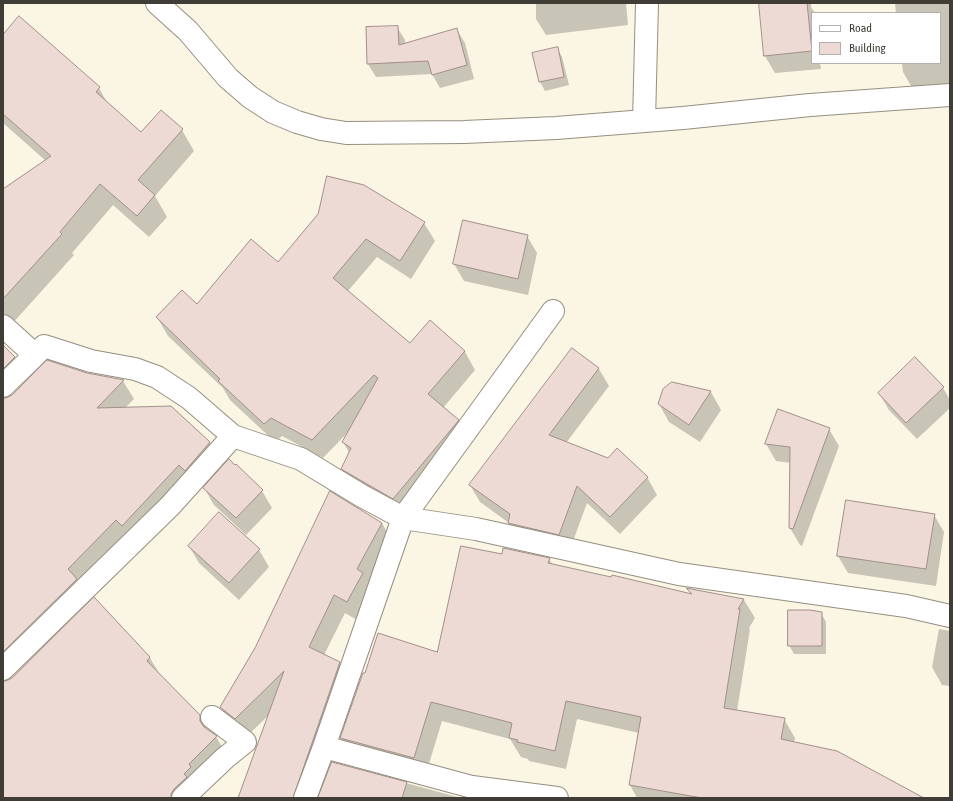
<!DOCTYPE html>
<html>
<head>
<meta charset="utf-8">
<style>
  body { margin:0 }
  #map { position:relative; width:953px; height:801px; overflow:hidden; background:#fbf5e4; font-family:"Asap Condensed",sans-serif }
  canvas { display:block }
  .frame { position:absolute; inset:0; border:4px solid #3f3d36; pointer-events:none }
  .legend { position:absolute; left:811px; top:12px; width:130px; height:52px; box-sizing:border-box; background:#fff; border:1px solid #b2b1af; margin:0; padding:5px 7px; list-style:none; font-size:12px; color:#3f3d36 }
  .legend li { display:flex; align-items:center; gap:8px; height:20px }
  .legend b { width:20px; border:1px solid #b2b1af }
</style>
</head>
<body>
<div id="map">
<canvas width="953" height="801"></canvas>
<div class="frame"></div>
<ul class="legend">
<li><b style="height:5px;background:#fff"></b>Road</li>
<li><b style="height:11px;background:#eddad5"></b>Building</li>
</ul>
</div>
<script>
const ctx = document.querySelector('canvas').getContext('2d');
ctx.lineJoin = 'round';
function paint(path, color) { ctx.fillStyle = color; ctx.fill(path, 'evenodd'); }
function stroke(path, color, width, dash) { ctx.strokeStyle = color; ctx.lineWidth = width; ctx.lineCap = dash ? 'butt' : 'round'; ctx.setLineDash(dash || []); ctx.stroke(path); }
paint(new Path2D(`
  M536,3H626L628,25L546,35L536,19Z
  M760,3H811V7L815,13H812V63H820L821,69L775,73L765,56Z
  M895,3H950V88L915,93L903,72L902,63H940V13H896Z
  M20,18L99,88L109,106L141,133L182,130L194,151L155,196L167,217L149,237L113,205L72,253L74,255L3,334V191L46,161L3,123V37Z
  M397,27L405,40V44L457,30L465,43L474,79L440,88L432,74L376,77L368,64L367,28Z
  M557,48L562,57L569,85L545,91L540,82L534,54Z
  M424,223L435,241L411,279L377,257L348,291L410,345L430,322L465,352L475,370L443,408L458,420L469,439L404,517L353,487L342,469L350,454L343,442L348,432L323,458L282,436L275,442L230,400L223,388L168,336L157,317L197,305L278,263Z
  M527,236L537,253L528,295L464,281L454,264Z
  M3,346L13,356L25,378L3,399Z
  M572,349L599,369L609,386L566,443L647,477L657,495L620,534L587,503L569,552L519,541L509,523L480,502L470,485Z
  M88,374L123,381L134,399L124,409L171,407L210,443L220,461L3,681V435Z
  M672,383L711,392L721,410L700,442L669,422L659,404Z
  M943,388L950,400V408L917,439L889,410L879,393Z
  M779,410L829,429L839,446L802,546L800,545L790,528L791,463L776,461L766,444Z
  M236,466L262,491L272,508L246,535L214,505L204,488Z
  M934,515L944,532L936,586L848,573L838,556Z
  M382,523L392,542L357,620L345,613L324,655L340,662L350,681L309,798H241L270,714L246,737L231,726L221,707Z
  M189,546L259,550L269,567L239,600L199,563Z
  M503,555L549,559L553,565L691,595L688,590L744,600L755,618L749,628L750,629L737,711L784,719L795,738L794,743L913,798H637L630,785L639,733L577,719L566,769L529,761L528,759L521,757L510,739L442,721L425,777L352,757L341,738L438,653Z
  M94,599L150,658L160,675L199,715L208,731L216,737L227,755L194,798H3V682L12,679Z
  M821,613L826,622V654H794L789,645Z
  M939,629L950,631V686L942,685L932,667Z
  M332,763L461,798H319Z`), '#0003');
const building = new Path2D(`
  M759,3H807L812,51L764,56Z
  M19,16L100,87L96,92L141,132L161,110L183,129L138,180L155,195L137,216L100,184L60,232L62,234L3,299V189L51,156L3,114V35Z
  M398,26L399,45L457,28L467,65L432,75L428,61L367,64L366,27Z
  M558,47L564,77L539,82L532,53Z
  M327,176L364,185L425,222L400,261L366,239L333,278L410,343L430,320L465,351L428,394L459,420L393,499L341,469L351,448L342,442L378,378L374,375L312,440L271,418L264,424L218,381L220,379L156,317L182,290L197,304L251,239L278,262L318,214Z
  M463,220L528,235L518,279L453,264Z
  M3,345L15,357L3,369Z
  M572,348L599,368L549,435L608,458L617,448L648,477L610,517L577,486L559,535L508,523L510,514L469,485Z
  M915,357L944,387L906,423L878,393Z
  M47,360L87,373L124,380L97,408L171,406L210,442L185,471L179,465L122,526L116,520L68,569L77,579L3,652V398H6L12,395Z
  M672,382L711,391L689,425L658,404L663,389Z
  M778,409L830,428L793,529L789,528L790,447L765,444Z
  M229,459L235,465L236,464L263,490L236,518L203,488Z
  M330,491L382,523L357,569L363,573L347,602L334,595L309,647L340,662L293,798H238L284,671L235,719L220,707L255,648Z
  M846,500L935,514L926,569L837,556Z
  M219,512L260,549L229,583L188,546Z
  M461,546L502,554L503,548L550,558L548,563L611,577L612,575L692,594L686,588L744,599L738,609H740L724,708L785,718L781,739L837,751L924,798H702L629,785L641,717L566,701L555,751L517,742L518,740L509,738L512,723L431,702L414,758L340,738L363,673H365L378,633L437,652Z
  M94,597L150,657L147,661L200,715V721L204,727L217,736L189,764L191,767L184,774L187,777L174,789L171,794V798H3V681H6L12,678Z
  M788,610H810L822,612V646H788Z
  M332,762L407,782L402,798H318Z`);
paint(building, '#eddad5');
stroke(building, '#a18f8a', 1);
const street = new Path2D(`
  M157,3L188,31L228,78L250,97L273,112L297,122L321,129L346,133L464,132L556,128L683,118L810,105L950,95
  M644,121L647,3
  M553,311L403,518L324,747L472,787L557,798
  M3,326L35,355L44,346L91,361L135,369L157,377L189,398L233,436L301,459L362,496L403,518L476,529L679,574L906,606L950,616
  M3,386L35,355
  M3,669L170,506L233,436
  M183,798L225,758L245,742L212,717
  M305,798L324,747`);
stroke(street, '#958f80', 24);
stroke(street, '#fff', 22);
</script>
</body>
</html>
